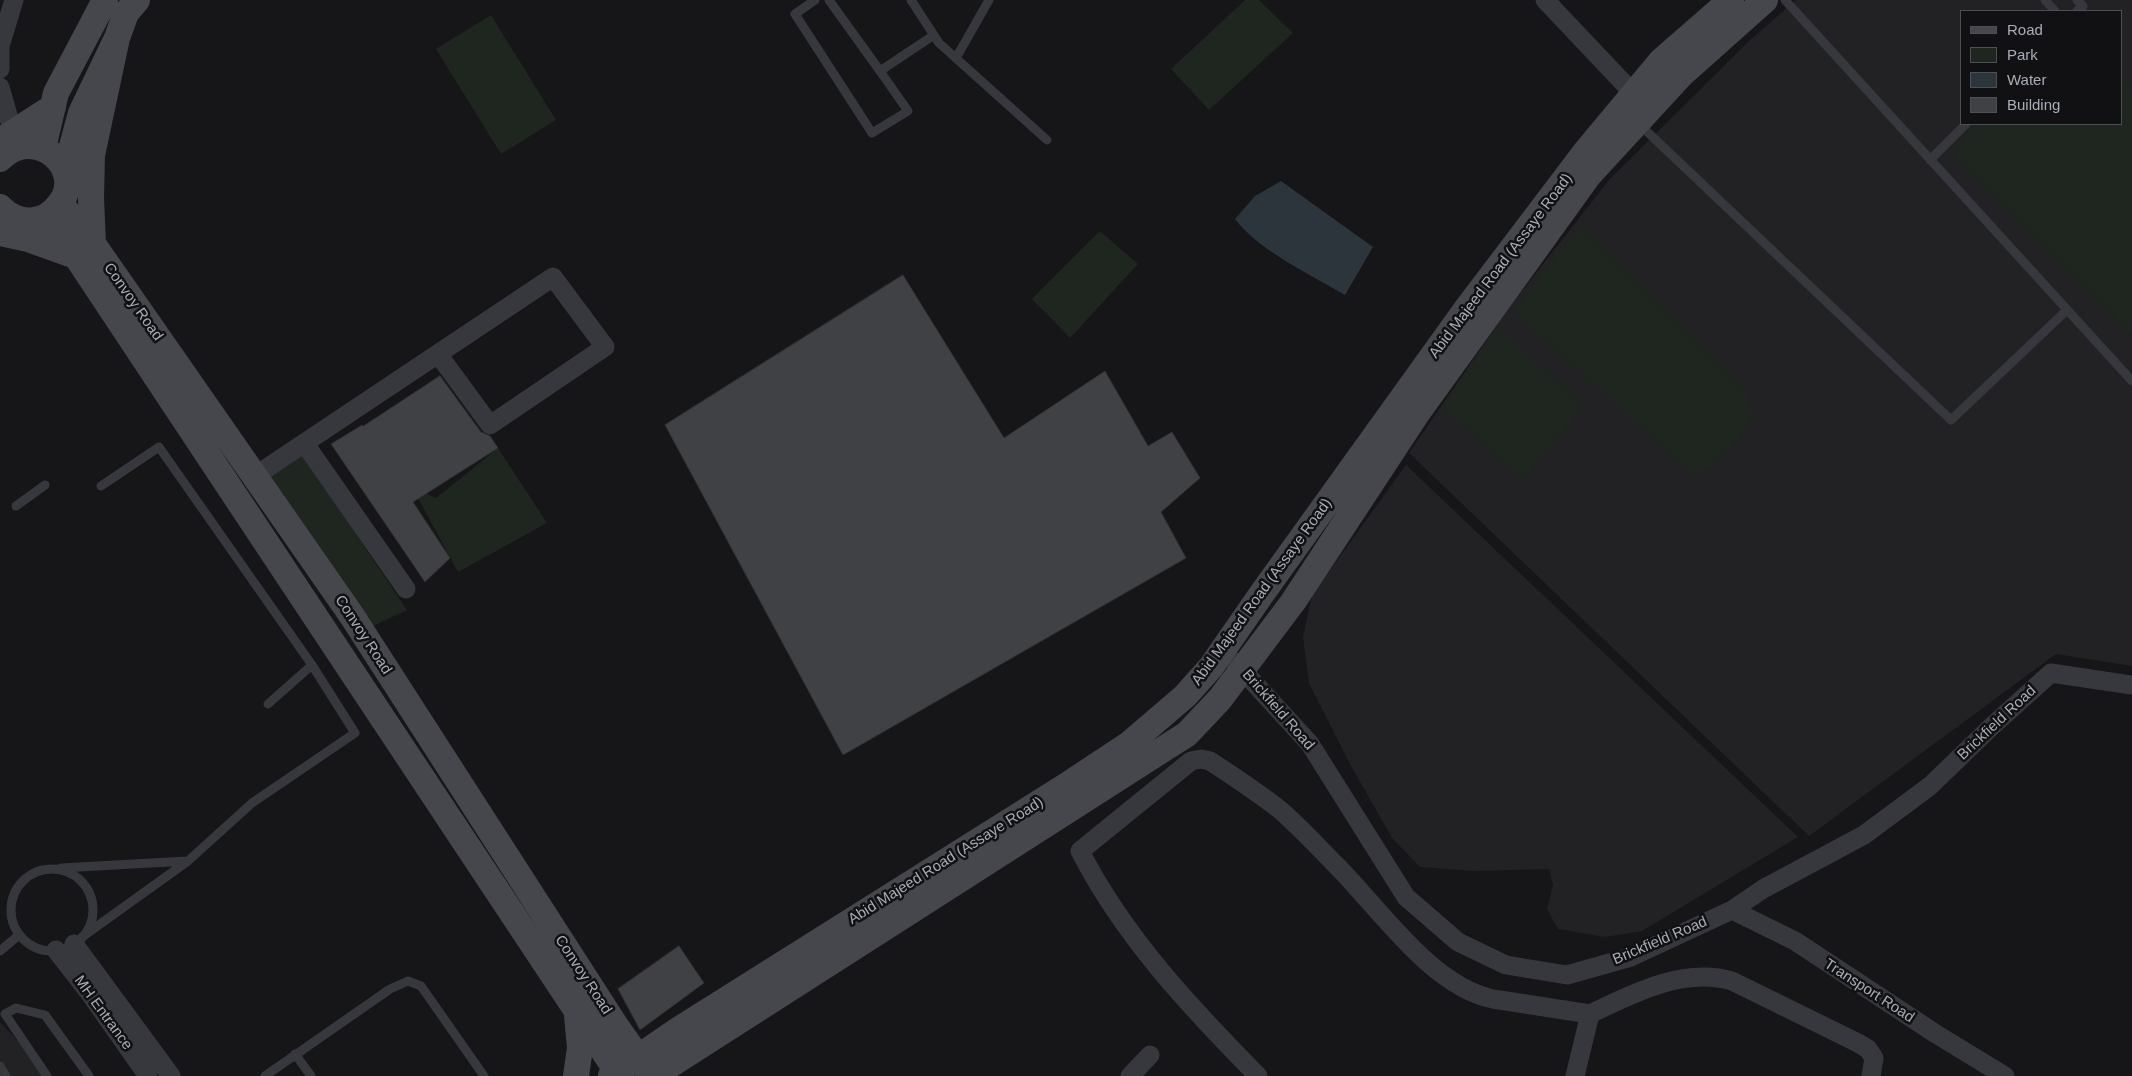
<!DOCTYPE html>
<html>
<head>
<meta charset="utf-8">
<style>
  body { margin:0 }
  #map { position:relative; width:2132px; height:1076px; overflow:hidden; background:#161618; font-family:Helvetica,sans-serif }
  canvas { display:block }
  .legend { position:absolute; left:1960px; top:10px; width:162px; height:115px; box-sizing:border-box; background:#111113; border:1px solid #4d4f55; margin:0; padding:6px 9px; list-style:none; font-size:15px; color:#a8adb8 }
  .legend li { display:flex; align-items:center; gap:10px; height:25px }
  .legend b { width:25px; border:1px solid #4d4f55 }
</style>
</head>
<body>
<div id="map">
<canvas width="2132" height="1076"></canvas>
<ul class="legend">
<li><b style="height:6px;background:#45474d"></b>Road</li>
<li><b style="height:14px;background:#1e261f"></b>Park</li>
<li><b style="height:14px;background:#2c353c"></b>Water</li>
<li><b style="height:14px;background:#404145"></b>Building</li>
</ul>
</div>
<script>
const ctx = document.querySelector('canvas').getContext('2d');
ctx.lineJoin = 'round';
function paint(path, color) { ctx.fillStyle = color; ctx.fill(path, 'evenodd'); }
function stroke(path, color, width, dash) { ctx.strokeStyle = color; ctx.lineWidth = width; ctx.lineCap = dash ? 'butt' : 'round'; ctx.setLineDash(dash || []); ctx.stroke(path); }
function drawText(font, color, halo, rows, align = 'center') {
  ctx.font = font + ' Helvetica,sans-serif'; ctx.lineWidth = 5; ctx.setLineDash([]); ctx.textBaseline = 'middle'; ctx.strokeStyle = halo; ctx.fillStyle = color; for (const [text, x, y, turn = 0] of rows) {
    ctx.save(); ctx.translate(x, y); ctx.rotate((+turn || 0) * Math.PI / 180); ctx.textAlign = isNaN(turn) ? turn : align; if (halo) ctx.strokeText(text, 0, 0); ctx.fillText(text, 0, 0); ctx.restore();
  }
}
paint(new Path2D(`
  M1796,0H2132V666L2056,654L1809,836L1409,453L1510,306L1609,180L1749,41ZM1961,11H2121V124H1961Z
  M1406,465L1798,837L1642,931L1605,937L1558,929L1547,909L1553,885L1549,869L1474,871L1420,867L1392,838L1351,766L1309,683L1303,637L1312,595Z
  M0,1022L50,1076H0Z`), '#222225');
paint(new Path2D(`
  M1245,0H1259L1293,33L1209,110L1171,69Z
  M491,15L556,120L501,154L436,49Z
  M2121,76L2132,88V334L1956,157L1965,133L1976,124H2121Z
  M1581,226L1746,393L1751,407L1752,419L1733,445L1709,470L1693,476L1513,311Z
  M1100,231L1138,264L1070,338L1032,299Z
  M1498,327L1585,405L1522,480L1442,408Z
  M298,448L407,610L373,626L266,474Z
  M498,448L547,523L458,572L413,489L421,477L427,494L436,498Z`), '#1e261f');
paint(new Path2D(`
  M1281,181L1373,247L1345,295C1311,275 1258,250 1235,219L1255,196Z`), '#2c353c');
const building = new Path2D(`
  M903,275L1004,438L1105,371L1148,446L1172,432L1200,478L1161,512L1186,558L843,755L665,425Z
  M440,376L481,432L490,436L498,448L413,502L450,558L425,582L331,444L362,425L363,426Z
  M679,946L704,983L640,1030L618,989Z`);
paint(building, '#404145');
stroke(building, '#303034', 1);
stroke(new Path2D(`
  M815,0L795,14L872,133L908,111L880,71L934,35
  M829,0L880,71
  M911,0L939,43L1047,140
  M1785,0L2132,381
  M2045,0L2055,11
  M2077,0L2083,6L2077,11
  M956,58L989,0
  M1639,124L1951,420L2067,310
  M1930,160L1966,124
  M101,486L159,447L312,665L268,704
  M16,506L45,485
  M61,868L187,861
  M11 910a41 41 0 1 1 82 0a41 41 0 1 1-82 0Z
  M82,937L188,861L252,803L355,733L312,665
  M0,951L19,935
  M295,1054L311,1076
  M0,1066L6,1076
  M47,1076L5,1014L16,1008L45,1015L89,1076
  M265,1076L390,989L408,981L421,986L484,1076`), '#37383d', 9);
stroke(new Path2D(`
  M1545,0L1634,94
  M0,69V46L14,0
  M0,87L16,143
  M305,444L406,589
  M255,476L553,277L605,347L490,425L438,354
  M1235,662L1310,744L1406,897L1458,942L1506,965L1567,975L1631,957L1732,910L1763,889L1864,835L1930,786L1991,727L2051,673L2132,685
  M1732,910L1795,941L1936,1034L2005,1076
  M74,944L171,1076
  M56,950L91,995L148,1076
  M1590,1014C1633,993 1684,967 1732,981L1858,1043L1868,1049L1874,1058L1871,1076
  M1130,1076L1150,1055
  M1258,1076C1191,1008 1124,937 1080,851L1191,761L1201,759L1210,761C1233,776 1257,792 1279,809C1299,826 1318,847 1336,865C1380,909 1431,986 1493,999L1590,1014L1575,1076`), '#37383d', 19);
stroke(new Path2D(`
  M0,141L53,107
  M43,148L56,93L105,0
  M0,159C36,122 90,172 57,207C51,214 44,219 34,220C22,222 9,217 0,207
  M65,172L81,113L117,38L126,13L137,0
  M61,204L93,244L352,616L616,1026L647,1070
  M40,219L76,256L620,1076
  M0,233L28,239L70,254
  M93,244L91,198L92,155L117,38
  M576,1076L580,1048L577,1015
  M611,1076L678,1030L1064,787L1129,744L1185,696L1211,667L1263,592L1467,308L1586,151L1661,61L1731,0
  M653,1076L1187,734L1220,699L1293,602L1416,415L1589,175L1682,74L1765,0`), '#45474d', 26);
drawText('15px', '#a8adb8', '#111113', [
  ["Abid Majeed Road (Assaye Road)",1501,266,-53],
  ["Convoy Road",133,302,55],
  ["Abid Majeed Road (Assaye Road)",1262,592,-54],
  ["Convoy Road",363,635,57],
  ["Brickfield Road",1278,710,49],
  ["Brickfield Road",1997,723,-43],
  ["Abid Majeed Road (Assaye Road)",946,861,-32],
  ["Brickfield Road",1660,941,-23],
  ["Convoy Road",583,975,57],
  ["Transport Road",1869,991,33],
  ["MH Entrance",103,1013,54]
]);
</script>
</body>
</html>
